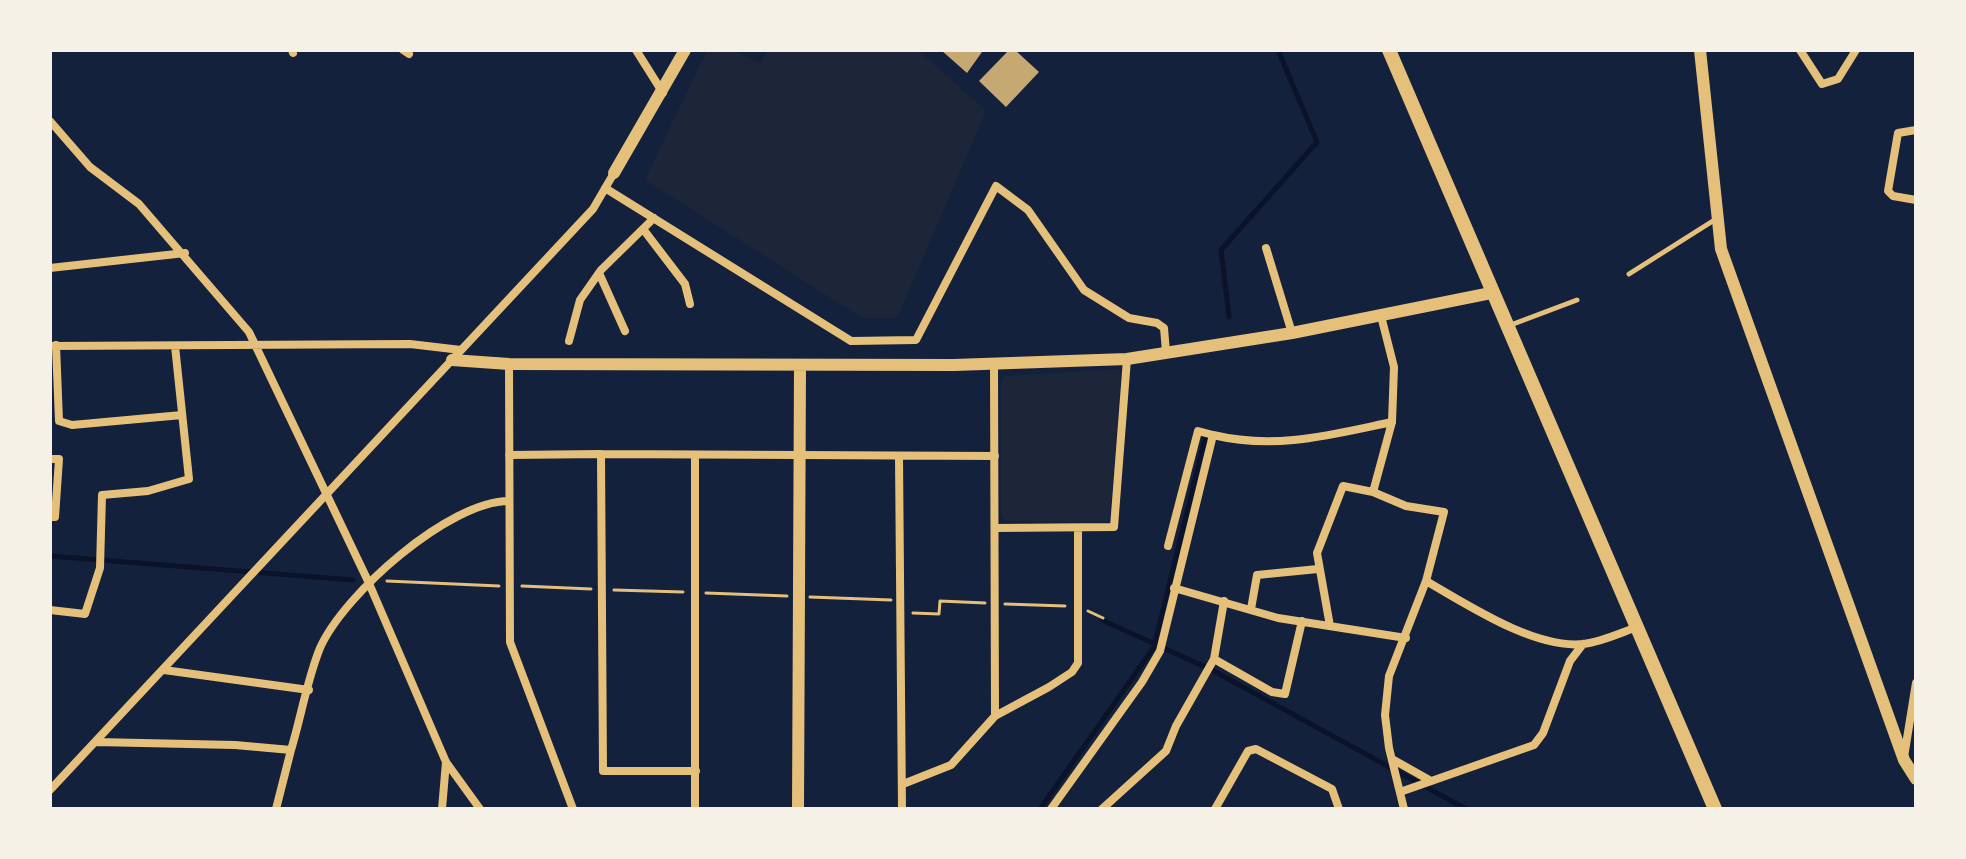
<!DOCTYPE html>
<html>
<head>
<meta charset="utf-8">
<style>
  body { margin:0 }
  #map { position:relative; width:1966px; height:859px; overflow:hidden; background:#14213d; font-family:"Fira Sans",sans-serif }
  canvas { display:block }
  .frame { position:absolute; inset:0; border:52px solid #f6f1e7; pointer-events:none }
</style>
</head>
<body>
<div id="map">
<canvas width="1966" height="859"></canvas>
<div class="frame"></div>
</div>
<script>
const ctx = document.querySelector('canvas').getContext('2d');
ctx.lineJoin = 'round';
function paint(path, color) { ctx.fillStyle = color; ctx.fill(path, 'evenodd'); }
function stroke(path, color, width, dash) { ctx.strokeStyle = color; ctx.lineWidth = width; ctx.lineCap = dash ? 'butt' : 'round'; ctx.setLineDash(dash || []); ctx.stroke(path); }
paint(new Path2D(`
  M707,50H733L760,63L769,50H918L986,111L897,318H862L645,180Z
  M1118,369L1121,373L1110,517L1106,522L1007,521L1001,515V380L1006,376Z`), '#1d2539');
stroke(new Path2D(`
  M1229,317L1221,250L1317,142L1278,50
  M50,556L353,580
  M1102,620L1212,670L1466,809
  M1040,809L1154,647L1205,438`), '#0b132b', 5);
paint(new Path2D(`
  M941,50H980L982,52L967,73Z
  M1009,50H1015L1039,72L1006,107L979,81Z`), '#c6a872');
stroke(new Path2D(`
  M387,581L499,586
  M522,586L591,589
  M614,590L683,592
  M706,593L787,596
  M810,597L891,600
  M1005,604L1065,606
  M1088,611L1103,618
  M913,613L939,614L940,601L985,603`), '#e5c07b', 3);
stroke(new Path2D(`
  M1629,274L1716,219
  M1508,326L1577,300`), '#e5c07b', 5);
stroke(new Path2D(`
  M292,50L293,53
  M403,50L409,54
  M636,50L663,93
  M1800,50L1822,84L1838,79L1856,50
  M50,121L90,167L139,204L249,332L368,581L446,762L480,809
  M1916,130L1898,133L1888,191L1893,196L1916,200
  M605,188L851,341L916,340L996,186L1028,210L1084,290L1129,318L1157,323L1164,328L1166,352
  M643,229L685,284L690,304
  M1266,248L1292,333
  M50,268L185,253
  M599,273L625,331
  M1381,316L1394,367L1392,422L1373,492L1406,506L1444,512L1426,581L1389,676L1385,715L1389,748L1404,809
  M569,341L580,300L601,270L654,218
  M56,345L59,421L72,425L182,415
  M50,346L410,344L461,350
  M509,364L510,642L573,809
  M994,364L995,716
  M509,455L601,454
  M695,456V809
  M899,457L902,809
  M50,459H59L55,517H50
  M996,528L1114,527L1127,359
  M1168,546L1198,431L1213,435
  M1426,581C1468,605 1534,649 1583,644C1601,642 1620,633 1637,627
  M1174,588L1278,618L1406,638
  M1224,601L1214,659L1272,692L1285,694L1302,621
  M1251,609L1257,575L1318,569
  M50,610L85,614L100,568L102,495L148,491L189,479L175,346
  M1330,626L1317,553L1343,486L1373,492
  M164,670L309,690
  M96,742L235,745L291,750C301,717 307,680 320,648C344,594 449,501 509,501
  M1904,757L1916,683
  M1392,759L1431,781
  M696,771H603L601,454L995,456
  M903,784L951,765L995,716L1049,687L1072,672L1078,663V529
  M50,790L593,209L614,173
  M1400,792L1534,745L1543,733L1570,661L1583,644
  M276,809L291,750
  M442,809L446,762
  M1051,809L1142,682L1160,651L1213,435C1276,450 1330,435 1392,422
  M1102,809L1166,751L1176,726L1214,659
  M1215,809L1248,751L1256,749L1332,789L1339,809`), '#e5c07b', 8);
stroke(new Path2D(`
  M1700,50L1721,249L1904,760L1916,779
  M614,173L685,50
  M452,360L509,364L954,365L1127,359L1292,333L1491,293
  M798,809L800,365`), '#e5c07b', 12);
stroke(new Path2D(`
  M1389,50L1715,809`), '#e5c07b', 14);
</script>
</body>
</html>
